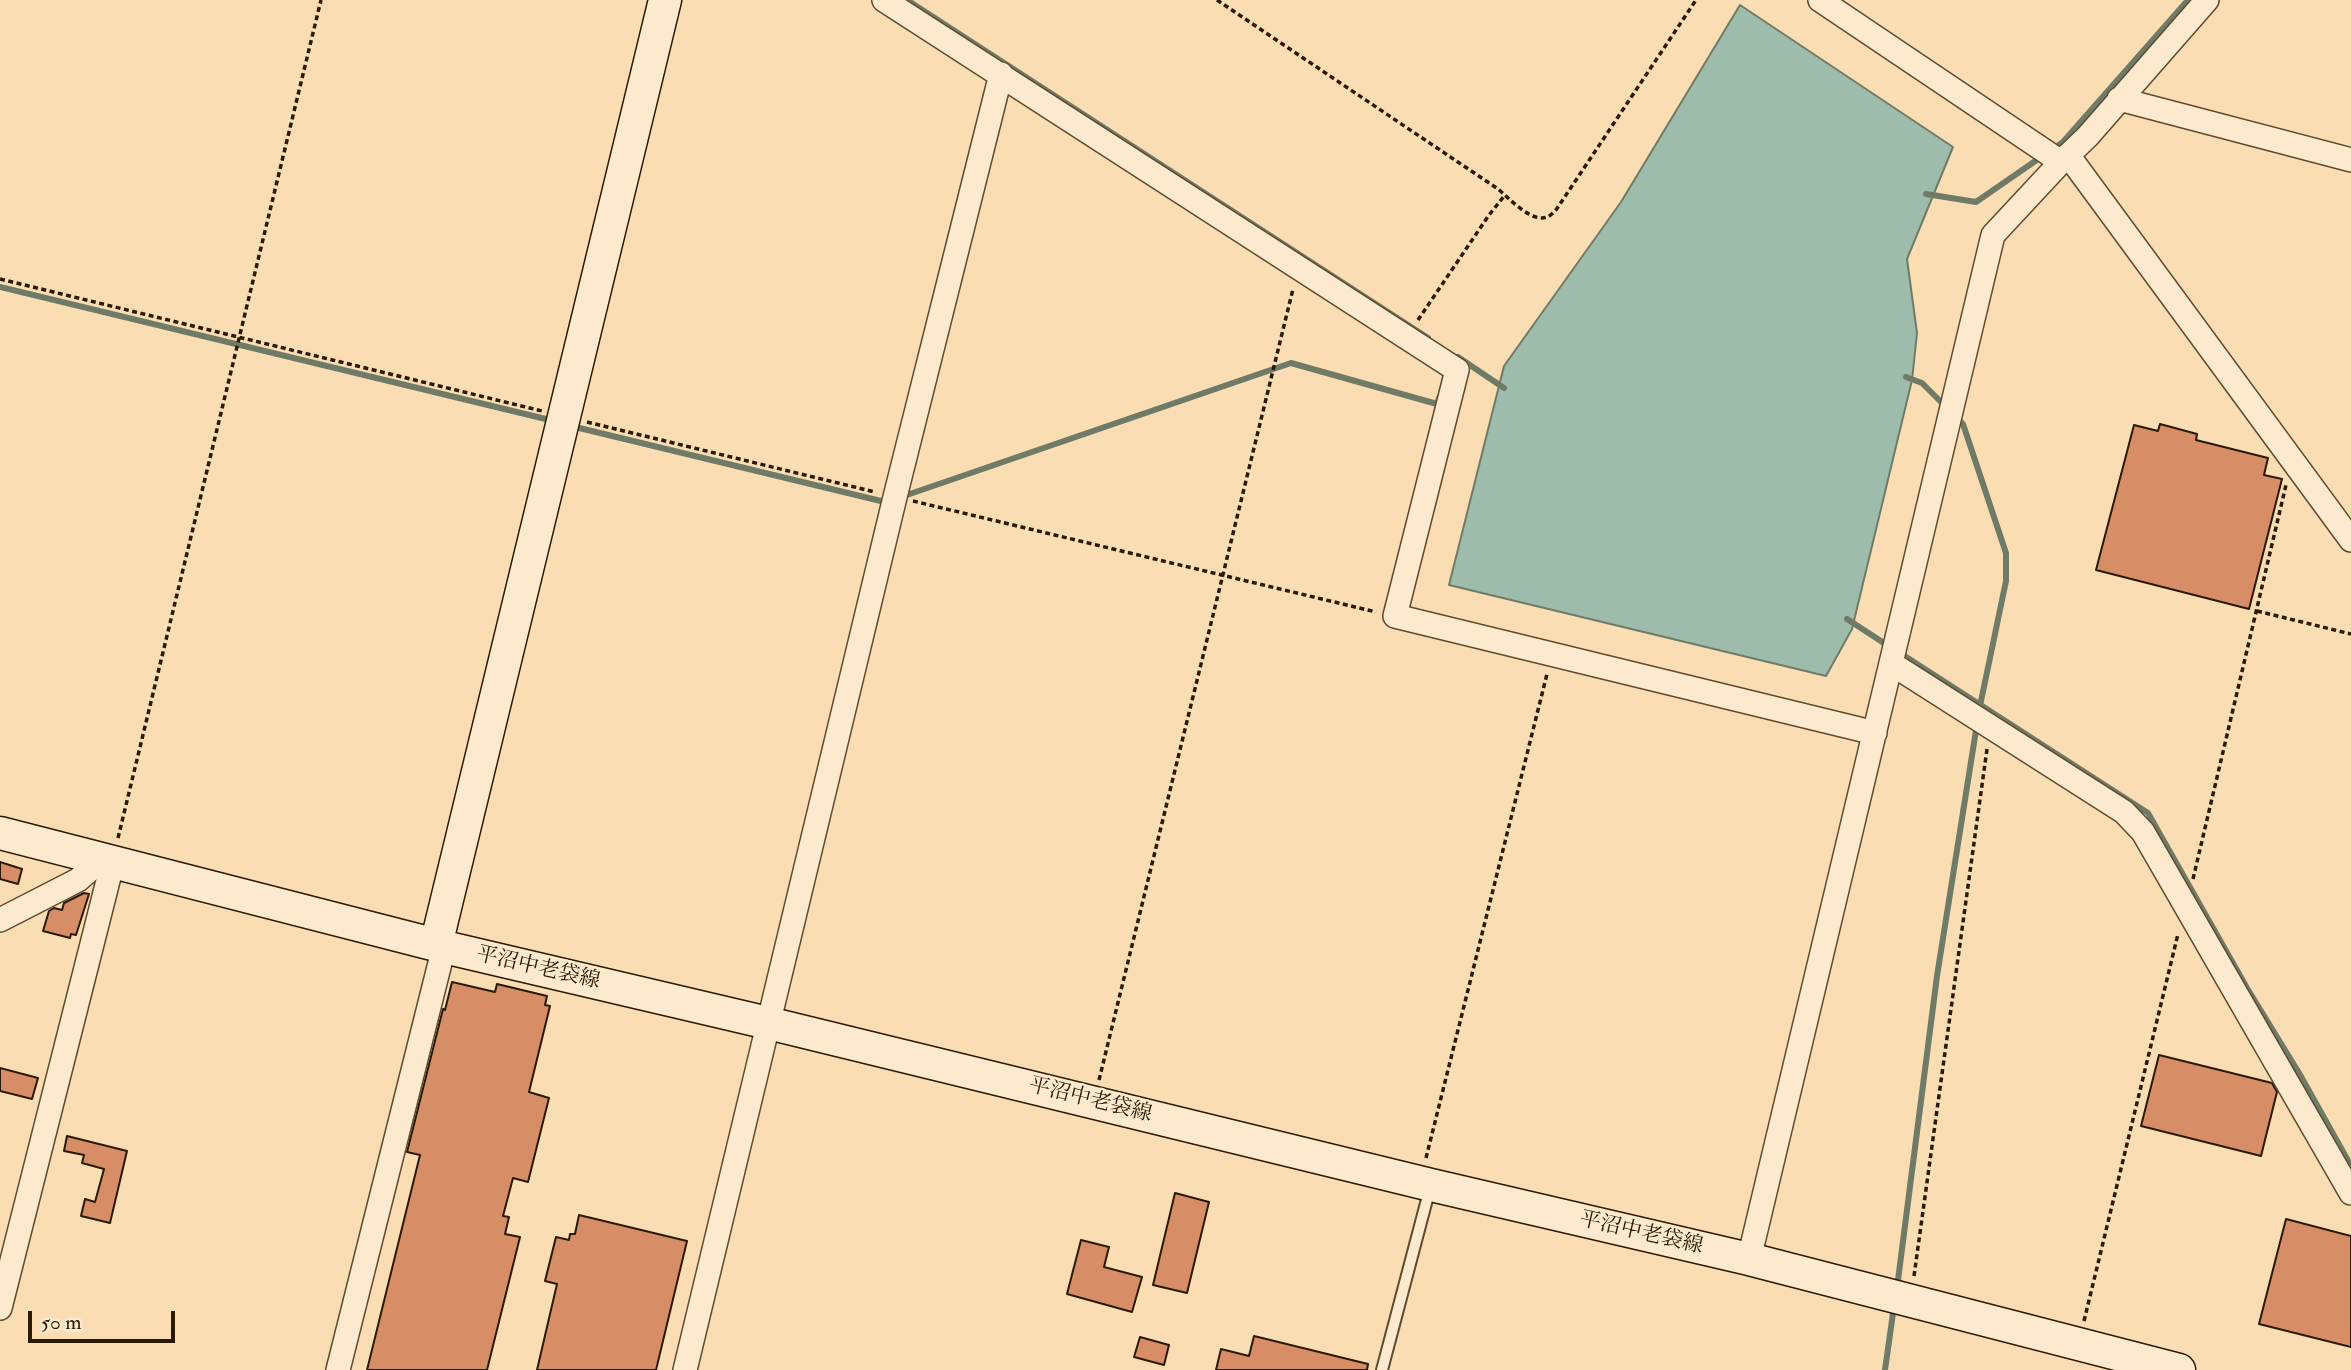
<!DOCTYPE html>
<html>
<head>
<meta charset="utf-8">
<style>
  body { margin:0 }
  #map { position:relative; width:2351px; height:1370px; overflow:hidden; background:#faddb3; font-family:"IM FELL Double Pica",serif }
  canvas { display:block }
  .scale { position:absolute; left:28px; top:1311px; width:147px; height:32px; box-sizing:border-box; border:4px solid #2a1a01; border-top:0; padding-left:9px; font-size:21px; line-height:24px; white-space:nowrap; color:#2a1a01; -webkit-text-stroke:5px #fce9ce; paint-order:stroke }
</style>
</head>
<body>
<div id="map">
<canvas width="2351" height="1370"></canvas>
<div class="scale">50 m</div>
</div>
<script>
const ctx = document.querySelector('canvas').getContext('2d');
ctx.lineJoin = 'round';
function paint(path, color) { ctx.fillStyle = color; ctx.fill(path, 'evenodd'); }
function stroke(path, color, width, dash) { ctx.strokeStyle = color; ctx.lineWidth = width; ctx.lineCap = dash ? 'butt' : 'round'; ctx.setLineDash(dash || []); ctx.stroke(path); }
function drawText(font, color, halo, rows, align = 'center') {
  ctx.font = font + ' "IM FELL Double Pica","Noto Serif JP",serif'; ctx.lineWidth = 5; ctx.setLineDash([]); ctx.textBaseline = 'middle'; ctx.strokeStyle = halo; ctx.fillStyle = color; for (const [text, x, y, turn = 0] of rows) {
    ctx.save(); ctx.translate(x, y); ctx.rotate((+turn || 0) * Math.PI / 180); ctx.textAlign = isNaN(turn) ? turn : align; if (halo) ctx.strokeText(text, 0, 0); ctx.fillText(text, 0, 0); ctx.restore();
  }
}
const water = new Path2D(`
  M1740,5L1953,147L1907,259L1917,333L1912,380L1852,629L1826,676L1449,585L1504,366L1621,202Z`);
paint(water, '#9ebcab');
stroke(water, '#707b67', 2);
stroke(new Path2D(`
  M907,0L1428,338
  M2053,149L2063,142L2188,0
  M1926,194L1976,202L2044,155
  M0,287L554,421
  M1458,357L1504,388
  M1906,377L1922,383L1946,407
  M1957,418L1963,424L2006,553V581L1980,706
  M571,426L885,502L890,500
  M901,497L1291,363L1437,404L1439,398
  M1847,619L1890,647
  M1900,653L2148,813L2247,988L2299,1073L2351,1166
  M1897,1288L1937,976L1977,724
  M1885,1370L1894,1306`), '#707b67', 6);
const building = new Path2D(`
  M2160,424L2197,434L2196,440L2268,458L2264,475L2282,479L2249,609L2096,570L2134,425L2158,431Z
  M0,862L22,869L18,884L0,879Z
  M84,893L89,894L76,935L71,934L70,938L43,931L49,911L54,908L62,910L64,903Z
  M452,982L495,992L497,984L547,996L545,1005L550,1006L529,1092L549,1098L528,1182L513,1178L503,1216L509,1217L505,1234L520,1237L487,1370H367L420,1155L407,1152L443,1009L445,1010Z
  M2159,1055L2272,1083L2277,1092L2261,1156L2141,1126Z
  M0,1068L38,1078L32,1099L0,1091Z
  M67,1136L127,1151L110,1223L81,1216L85,1199L95,1202L104,1169L82,1163L84,1155L64,1151Z
  M1175,1193L1209,1202L1187,1293L1153,1285Z
  M579,1215L687,1241L656,1370H537L557,1284L545,1281L556,1237L569,1240L570,1234H575Z
  M2286,1219L2351,1236V1347L2259,1324Z
  M1081,1240L1109,1247L1104,1267L1142,1277L1132,1312L1067,1294Z
  M1254,1336L1368,1364L1367,1370H1216L1221,1349L1249,1356Z
  M1140,1337L1169,1345L1164,1365L1134,1357Z`);
paint(building, '#d78d66');
stroke(building, '#2a1a01', 2);
const lane = new Path2D(`
  M1382,1370L1430,1188`);
const street = new Path2D(`
  M884,0L1457,370L1395,616L1875,733
  M1820,0L2061,162
  M2119,99L2351,160
  M2068,155L2351,540
  M1892,664L2124,812L2143,832L2351,1193
  M0,920L78,880L101,860
  M1749,1259L1993,235L2061,162L2088,136L2207,0
  M0,1308L113,861
  M338,1370L444,947
  M685,1370L895,497L1001,74`);
const secondary = new Path2D(`
  M0,833L444,947L768,1023L1431,1185L1749,1259L2179,1370
  M436,945L665,0`);
stroke(lane, '#5e4b2e', 14);
stroke(street, '#5e4b2e', 26);
stroke(secondary, '#2a1a01', 35);
stroke(new Path2D(`
  M1217,0L1498,189C1509,198 1531,223 1547,217C1550,216 1553,213 1556,210L1696,0
  M0,279L542,411
  M1418,320L1489,215L1505,195
  M587,422L875,492
  M913,501L1376,612
  M2257,611L2351,634
  M118,838L321,0
  M2193,879L2286,485
  M1099,1080L1293,289
  M1426,1158L1547,674
  M1914,1276L1987,749
  M2084,1321L2178,934`), '#2a1a01', 3.5, [5, 3.5]);
stroke(lane, '#fce9ce', 10);
stroke(street, '#fce9ce', 23);
stroke(secondary, '#fce9ce', 32);
drawText('21px', '#2a1a01', '#fce9ce', [
  ["平沼中老袋線",538,969,13],
  ["平沼中老袋線",1090,1101,14],
  ["平沼中老袋線",1641,1234,13]
]);
</script>
</body>
</html>
